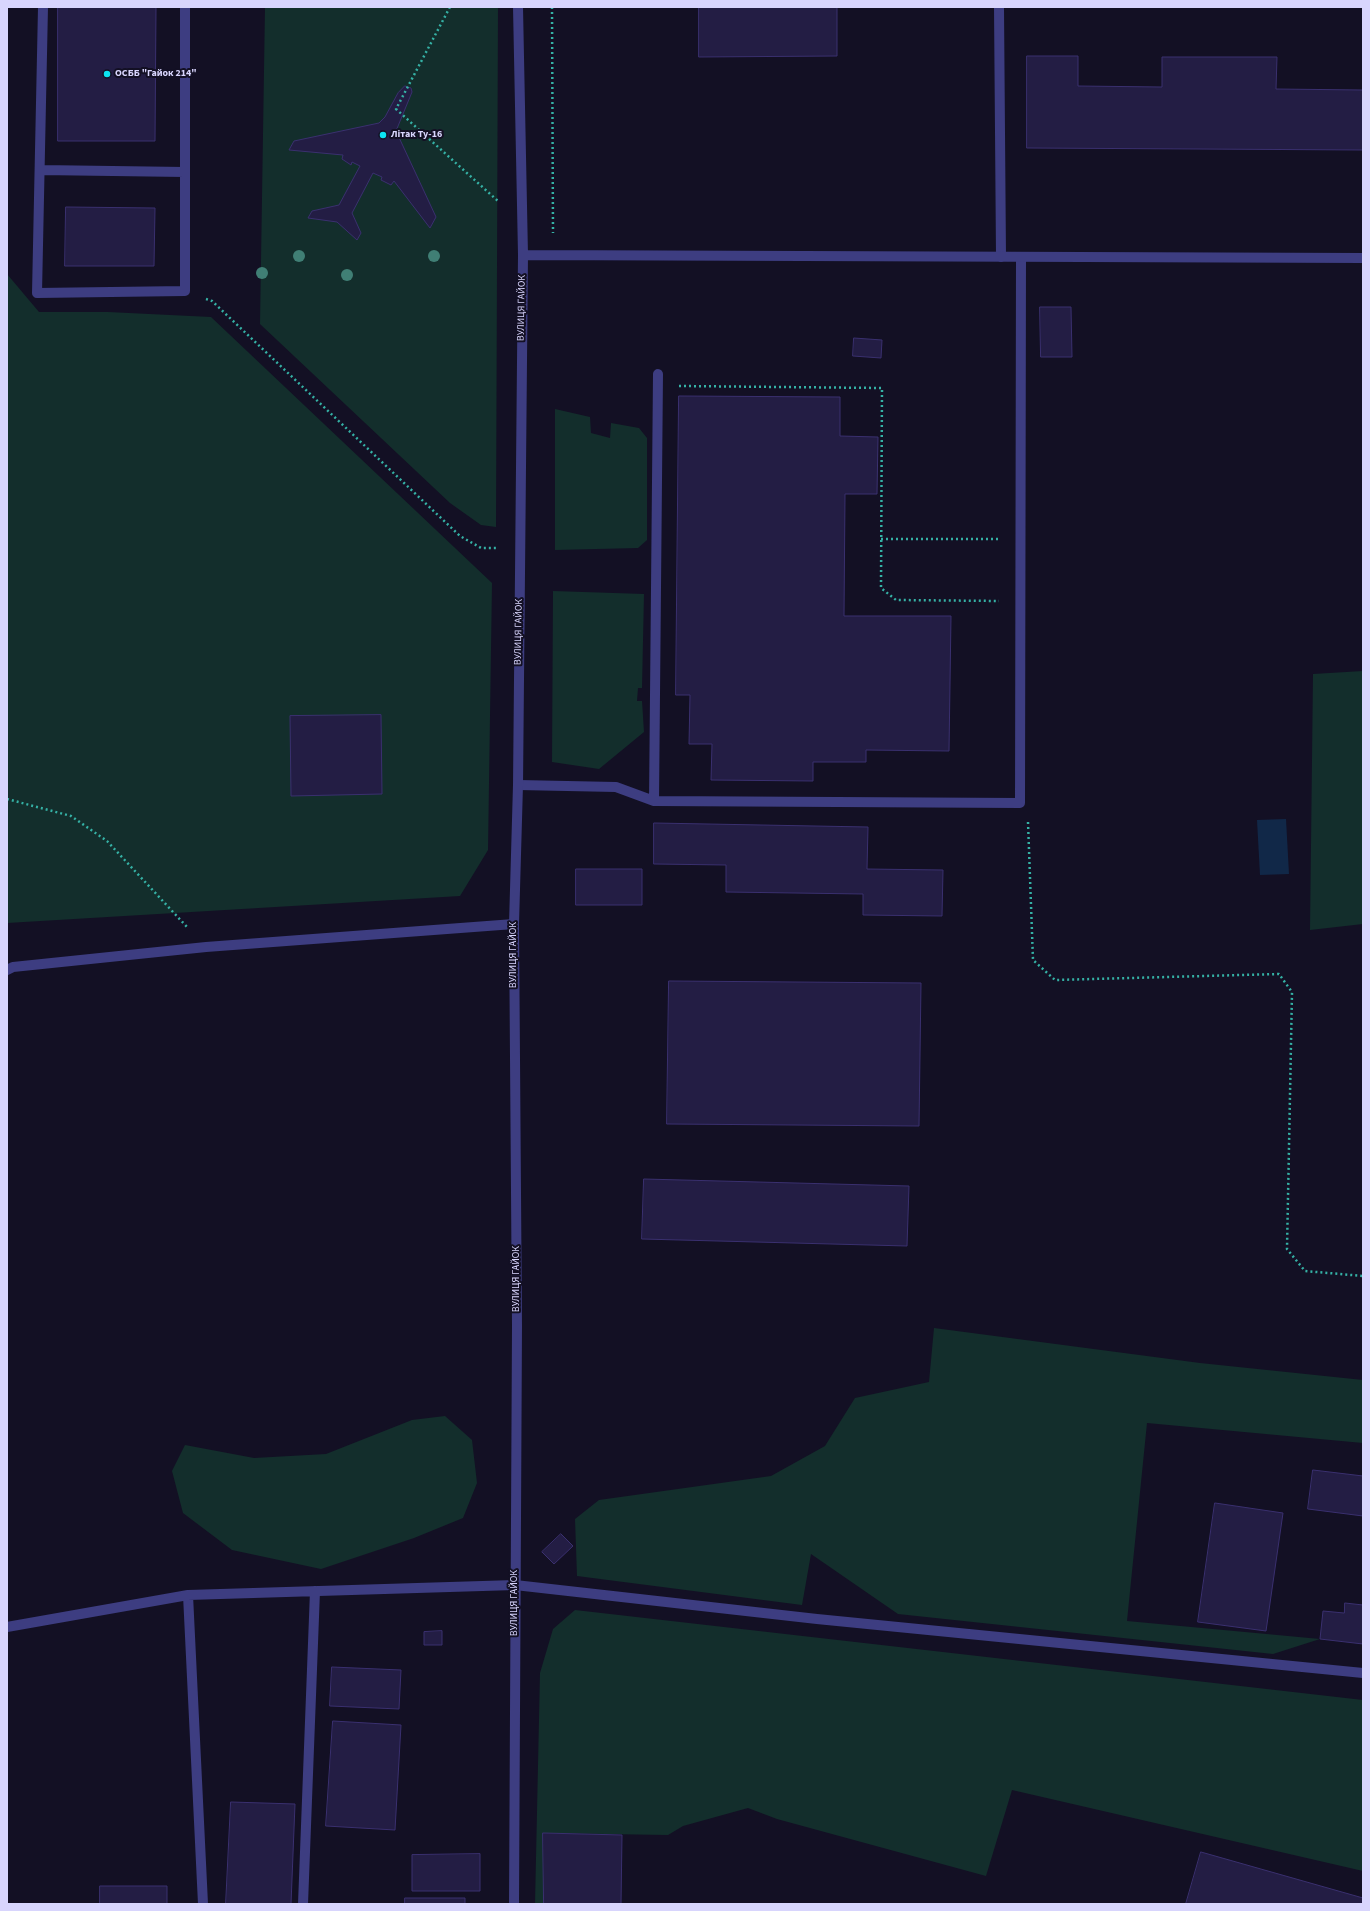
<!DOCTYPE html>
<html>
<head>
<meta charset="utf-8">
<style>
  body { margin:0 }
  #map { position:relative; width:1370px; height:1911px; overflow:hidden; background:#131024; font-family:"Source Sans 3",sans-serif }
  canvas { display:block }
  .frame { position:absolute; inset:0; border:8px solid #d8d5fd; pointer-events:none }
</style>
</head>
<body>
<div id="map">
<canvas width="1370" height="1911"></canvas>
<div class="frame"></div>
</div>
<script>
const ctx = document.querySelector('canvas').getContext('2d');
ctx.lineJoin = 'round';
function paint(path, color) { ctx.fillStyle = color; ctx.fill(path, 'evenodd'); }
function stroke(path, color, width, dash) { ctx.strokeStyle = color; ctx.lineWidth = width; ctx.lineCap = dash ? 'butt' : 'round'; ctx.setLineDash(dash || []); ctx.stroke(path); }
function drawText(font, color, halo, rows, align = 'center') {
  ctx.font = font + ' "Source Sans 3",sans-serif'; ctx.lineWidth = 4; ctx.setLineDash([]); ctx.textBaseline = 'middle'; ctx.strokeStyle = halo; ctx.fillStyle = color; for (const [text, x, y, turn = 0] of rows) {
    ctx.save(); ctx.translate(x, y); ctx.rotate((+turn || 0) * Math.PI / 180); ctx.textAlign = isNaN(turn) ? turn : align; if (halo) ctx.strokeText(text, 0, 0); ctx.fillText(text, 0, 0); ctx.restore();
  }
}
paint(new Path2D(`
  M265,7H498L496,527L481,525L450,503L260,324Z
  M7,274L39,312H108L211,317L492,583L488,850L460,896L7,923Z
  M555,409L590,417L591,433L610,438L611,423L639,428L647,438V540L638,548L555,550Z
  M553,591L644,594L642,688H638L637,701H642L644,732L599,769L552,762Z
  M1363,671V924L1310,930L1313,674Z
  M934,1328L1200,1363L1363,1380V1443L1147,1423L1127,1621L1320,1639L1273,1654L898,1614L811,1554L802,1605L577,1576L575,1519L599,1500L771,1476L825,1446L855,1398L929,1382Z
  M445,1416L472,1440L477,1483L463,1518L414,1538L321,1569L232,1550L183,1513L172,1471L185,1445L254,1458L326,1454L412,1420Z
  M575,1610L1363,1700V1871L1012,1790L986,1876L777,1819L748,1808L683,1826L668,1835L543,1833L544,1904H535L540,1673L553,1629Z`), '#132e2c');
paint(new Path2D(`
  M1286,819L1289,874L1260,875L1257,820Z`), '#112848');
const building = new Path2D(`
  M58,7H156L155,141H58Z
  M699,7H837V56L699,57Z
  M1027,56H1078V86L1162,87V57H1277L1276,89L1363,90V150L1027,148Z
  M405,86L411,88L412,92L396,131L436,217L430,228L394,181L391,185L381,180L382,177L373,173L352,213L361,233L357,240L337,222L308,218L312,211L339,205L360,166L352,162L351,165L342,159L343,155L289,150L294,141L379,123L385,117L398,93Z
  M66,207L155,208L154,266H65Z
  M1040,307H1071L1072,357H1041Z
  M854,338L882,340L881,358L853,356Z
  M679,396L840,397V436L878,437L877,494H845L844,616H951L949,751L866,750V762H813V781L711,780L712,744H689L690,695H676Z
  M381,715L382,794L291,796L290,716Z
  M654,823L868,827L867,869L943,870L942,916L863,915V894L726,892V865L654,864Z
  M576,869H642V905H576Z
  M669,981L921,983L919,1126L667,1124Z
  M644,1179L909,1186L907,1246L642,1239Z
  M1313,1470L1363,1476V1516L1308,1509Z
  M1215,1503L1283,1513L1266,1631L1198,1622Z
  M561,1534L573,1546L554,1564L542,1552Z
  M1345,1603L1363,1605V1644L1320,1639L1323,1611L1344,1613Z
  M442,1631V1645H424V1632Z
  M332,1667L401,1670L399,1709L330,1706Z
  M333,1721L401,1725L395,1830L326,1826Z
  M231,1802L295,1804L291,1904H226Z
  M543,1833L622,1835L621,1904H544Z
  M1201,1852L1363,1898V1904H1186Z
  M480,1854V1891H412V1855Z
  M100,1886H167V1904H100Z
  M405,1898H465V1904H405Z`);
paint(building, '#231d44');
stroke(building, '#3a306f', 1);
stroke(new Path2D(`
  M450,7L396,109L499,202
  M552,7L553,233
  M206,299L212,301L460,536L481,548H498
  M679,386L882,388L881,588L896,600L999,601
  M881,539H999
  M7,799L71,816L107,841L187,927
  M1028,822L1033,960L1055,980L1279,974L1292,992L1287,1249L1305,1271L1363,1276`), '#35b1a5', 2.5, [2, 3]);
stroke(new Path2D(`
  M43,7L37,293L185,291V7
  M999,7L1001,257
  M40,170L185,172
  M518,785L616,787L654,801L1020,803L1021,257
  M654,801L658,374
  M7,970L13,967L206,947L514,924
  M188,1595L203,1904
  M7,1627L188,1595L515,1585L817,1619L1363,1673
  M303,1904L315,1591`), '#3d3d81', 10);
stroke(new Path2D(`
  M523,255L1363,258
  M514,1904L517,1326L514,924L518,785L523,255L518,7`), '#3d3d81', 10);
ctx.fillStyle = '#407f75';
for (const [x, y] of [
  [299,256],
  [434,256],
  [262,273],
  [347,275]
]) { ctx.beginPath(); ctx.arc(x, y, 6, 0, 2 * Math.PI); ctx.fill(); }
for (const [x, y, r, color] of [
  [107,74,4,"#0ce4f2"],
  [383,135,4,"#0ce4f2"]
]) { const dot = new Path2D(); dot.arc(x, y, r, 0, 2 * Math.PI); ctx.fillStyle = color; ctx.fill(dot); stroke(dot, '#131024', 1.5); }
drawText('bold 10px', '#d8d5fd', '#131024', [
  ["ОСББ \"Гайок 214\"",115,74],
  ["Літак Ту-16",391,135]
], 'left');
drawText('10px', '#d8d5fd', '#131024', [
  ["ВУЛИЦЯ ГАЙОК",522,308,-89],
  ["ВУЛИЦЯ ГАЙОК",519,632,-89],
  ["ВУЛИЦЯ ГАЙОК",514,955,-90],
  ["ВУЛИЦЯ ГАЙОК",517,1279,-90],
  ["ВУЛИЦЯ ГАЙОК",515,1603,-90]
]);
</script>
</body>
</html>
